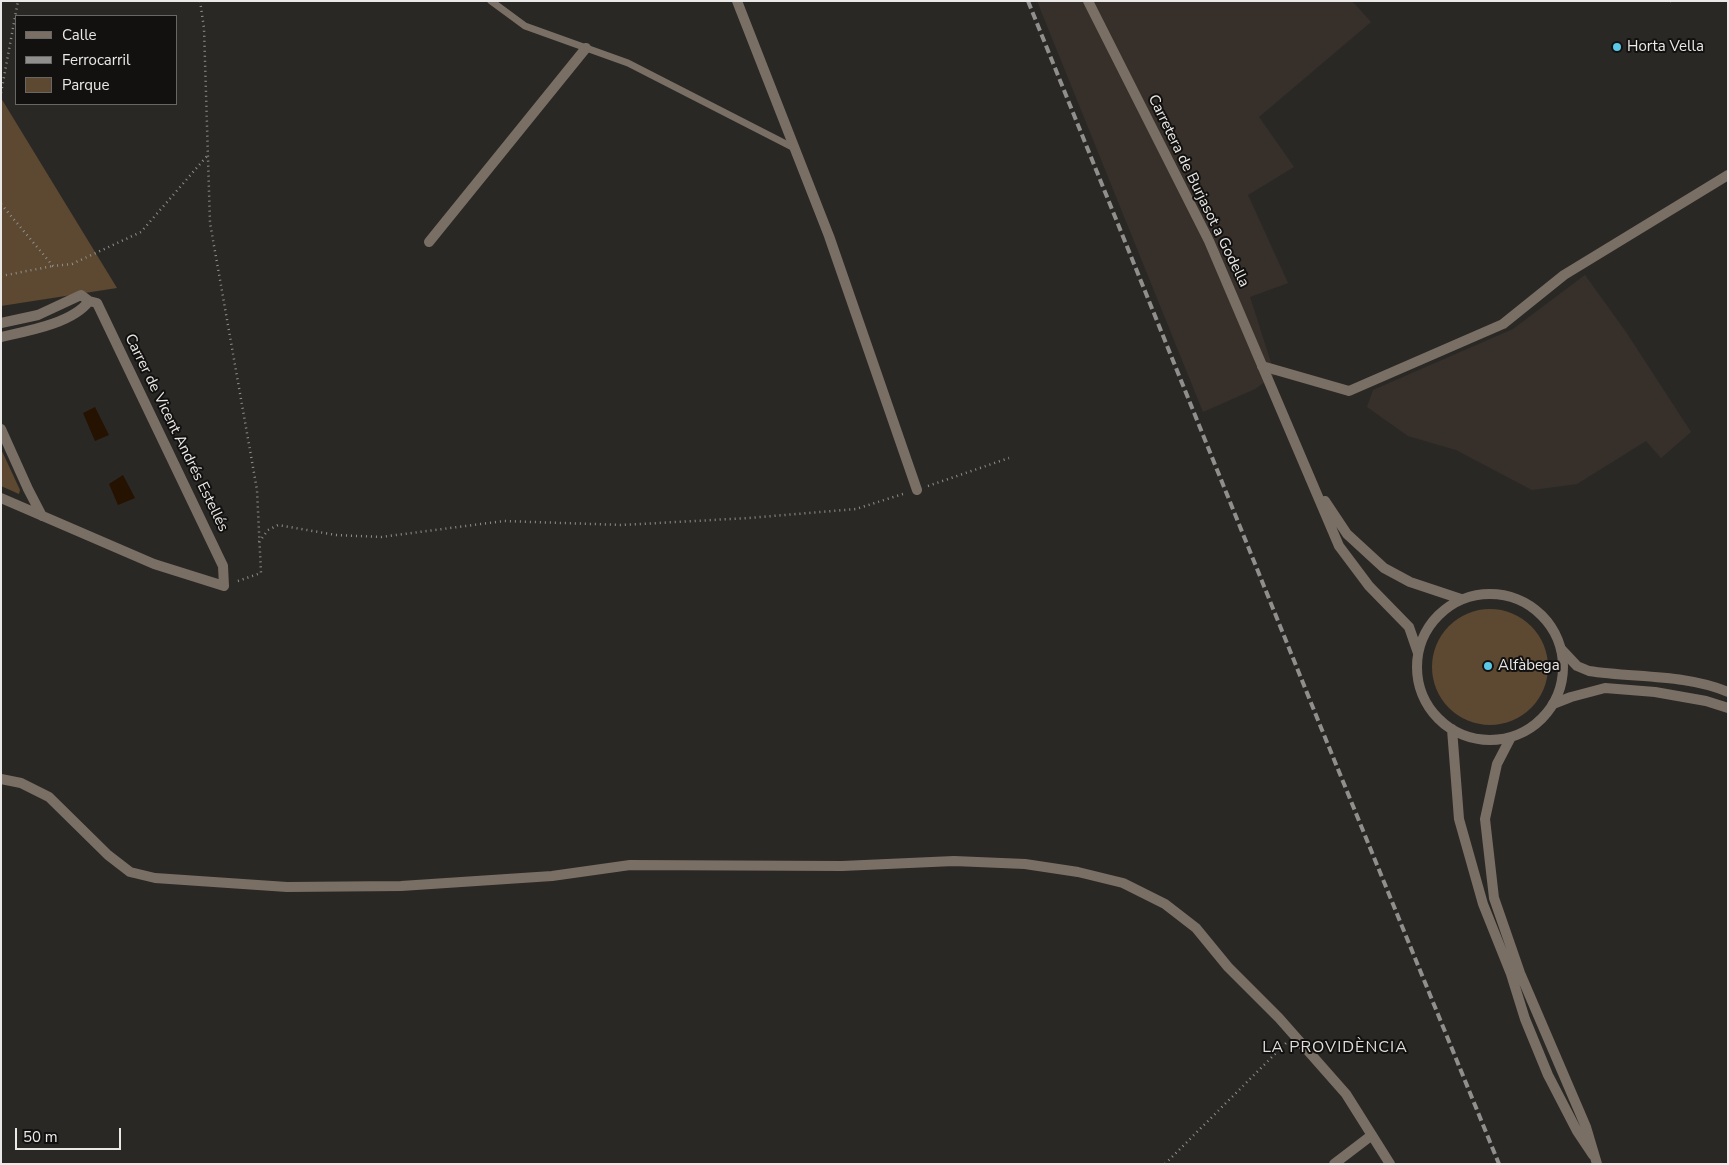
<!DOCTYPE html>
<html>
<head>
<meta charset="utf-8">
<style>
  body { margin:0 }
  #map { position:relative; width:1729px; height:1165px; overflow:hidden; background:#2a2825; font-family:"Nunito Sans",sans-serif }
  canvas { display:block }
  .frame { position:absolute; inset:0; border:2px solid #eae9e7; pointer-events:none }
  .legend { position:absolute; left:15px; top:15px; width:162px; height:90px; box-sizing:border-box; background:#121110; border:1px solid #686766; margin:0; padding:6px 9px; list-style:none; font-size:15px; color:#eae9e7 }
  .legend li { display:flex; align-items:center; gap:10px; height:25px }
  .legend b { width:25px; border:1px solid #686766 }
  .scale { position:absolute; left:15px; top:1128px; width:106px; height:22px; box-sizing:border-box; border:2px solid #eae9e7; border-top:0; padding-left:6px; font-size:15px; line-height:18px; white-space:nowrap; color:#eae9e7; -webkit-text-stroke:4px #121110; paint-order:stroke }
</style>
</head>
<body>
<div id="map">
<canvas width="1729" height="1165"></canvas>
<div class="frame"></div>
<ul class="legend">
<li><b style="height:6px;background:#7a6f64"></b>Calle</li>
<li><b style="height:6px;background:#918f8d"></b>Ferrocarril</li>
<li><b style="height:14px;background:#5d4831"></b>Parque</li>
</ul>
<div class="scale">50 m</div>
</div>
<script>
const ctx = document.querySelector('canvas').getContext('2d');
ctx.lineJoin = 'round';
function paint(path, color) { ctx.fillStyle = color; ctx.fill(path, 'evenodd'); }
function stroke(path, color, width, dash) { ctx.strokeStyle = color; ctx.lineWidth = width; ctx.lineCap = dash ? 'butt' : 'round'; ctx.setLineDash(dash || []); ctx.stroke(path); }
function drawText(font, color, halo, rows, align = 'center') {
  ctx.font = font + ' "Nunito Sans",sans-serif'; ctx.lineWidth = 4; ctx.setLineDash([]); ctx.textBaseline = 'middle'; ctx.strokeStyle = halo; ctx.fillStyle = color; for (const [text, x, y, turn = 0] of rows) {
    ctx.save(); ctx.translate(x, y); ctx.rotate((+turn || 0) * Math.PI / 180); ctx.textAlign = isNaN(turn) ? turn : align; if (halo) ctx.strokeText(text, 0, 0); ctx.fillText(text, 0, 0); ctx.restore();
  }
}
paint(new Path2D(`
  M1037,1H1352L1371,22L1259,117L1294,167L1248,195L1288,283L1250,297L1275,375L1255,389L1203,412Z
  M1585,275L1626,332L1691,432L1661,458L1646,441L1577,484L1532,490L1456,450L1408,436L1367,407L1373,390L1513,329Z`), '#37302a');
paint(new Path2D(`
  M1,98L117,288L1,306Z
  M1,449L20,490L19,494L1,486Z
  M1432 667a58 58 0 1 1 116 0a58 58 0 1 1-116 0Z`), '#5d4831');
paint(new Path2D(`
  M95,407L109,435L95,441L83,413Z
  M123,475L135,498L118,505L109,484Z`), '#251200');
stroke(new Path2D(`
  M200,1L204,28L210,223L257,490L261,573L235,582
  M1671,1L1674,5
  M1,93L18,1
  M1,204L53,266L72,264L141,232L207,156
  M1,276L53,266
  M928,486L1009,458
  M259,542L268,530L278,525L336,535L381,537L504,521L622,525L749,518L856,509L906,493
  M1165,1164L1286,1043`), '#91908d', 2.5, [1, 4]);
stroke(new Path2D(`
  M491,1L525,26L628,63L794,148`), '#7a6f64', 7);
stroke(new Path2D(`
  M737,1L829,236L917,490
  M429,242L586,48
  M1,323L38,315L81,295L89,301C73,323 28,331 1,337
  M1262,366L1349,391L1503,324L1564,275L1728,175
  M1,429L28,489L42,516
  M1,498L154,564L224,586L223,566L97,303L89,301
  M1561,649L1577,666L1589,671C1633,678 1686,674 1728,692
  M1553,704L1571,697L1605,688L1655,692L1706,701L1728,708
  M1,779L21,783L49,797L108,855L130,872L155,878L287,887L401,886L552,876L630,865L842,866L954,861L1025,864L1078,872L1123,883L1165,904L1196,928L1228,967L1279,1018L1346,1094L1390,1164
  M1334,1164L1372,1135`), '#7a6f64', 10);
stroke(new Path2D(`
  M1088,1L1209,241L1339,546L1369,586L1409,627L1418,653
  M1325,501L1347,534L1384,568L1410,582L1461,599
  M1417 667a73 73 0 1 1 146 0a73 73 0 1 1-146 0Z
  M1452,729L1459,819L1483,904L1511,974L1525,1019L1548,1075L1577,1131L1593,1155
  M1511,737L1497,764L1485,819L1494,898L1520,973L1586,1127L1597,1164`), '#7a6f64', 10);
stroke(new Path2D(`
  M1028,1L1322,730L1499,1164`), '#918f8d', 4, [8, 4]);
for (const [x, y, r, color] of [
  [1617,47,5,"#5ac8e6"],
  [1488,666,5,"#5ac8e6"]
]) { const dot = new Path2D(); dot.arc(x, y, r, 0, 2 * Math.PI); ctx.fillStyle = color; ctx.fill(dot); stroke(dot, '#121110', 2); }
drawText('15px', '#eae9e7', '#121110', [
  ["Horta Vella",1627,47],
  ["Alfàbega",1498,666]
], 'left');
drawText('15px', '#eae9e7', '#121110', [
  ["Carretera de Burjasot a Godella",1198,191,64],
  ["Carrer de Vicent Andrés Estellés",176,433,64]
]);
ctx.letterSpacing = '1px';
drawText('16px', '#dfdcd9', '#121110', [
  ["LA PROVIDÈNCIA",1335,1048]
]);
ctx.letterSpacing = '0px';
</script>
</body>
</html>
